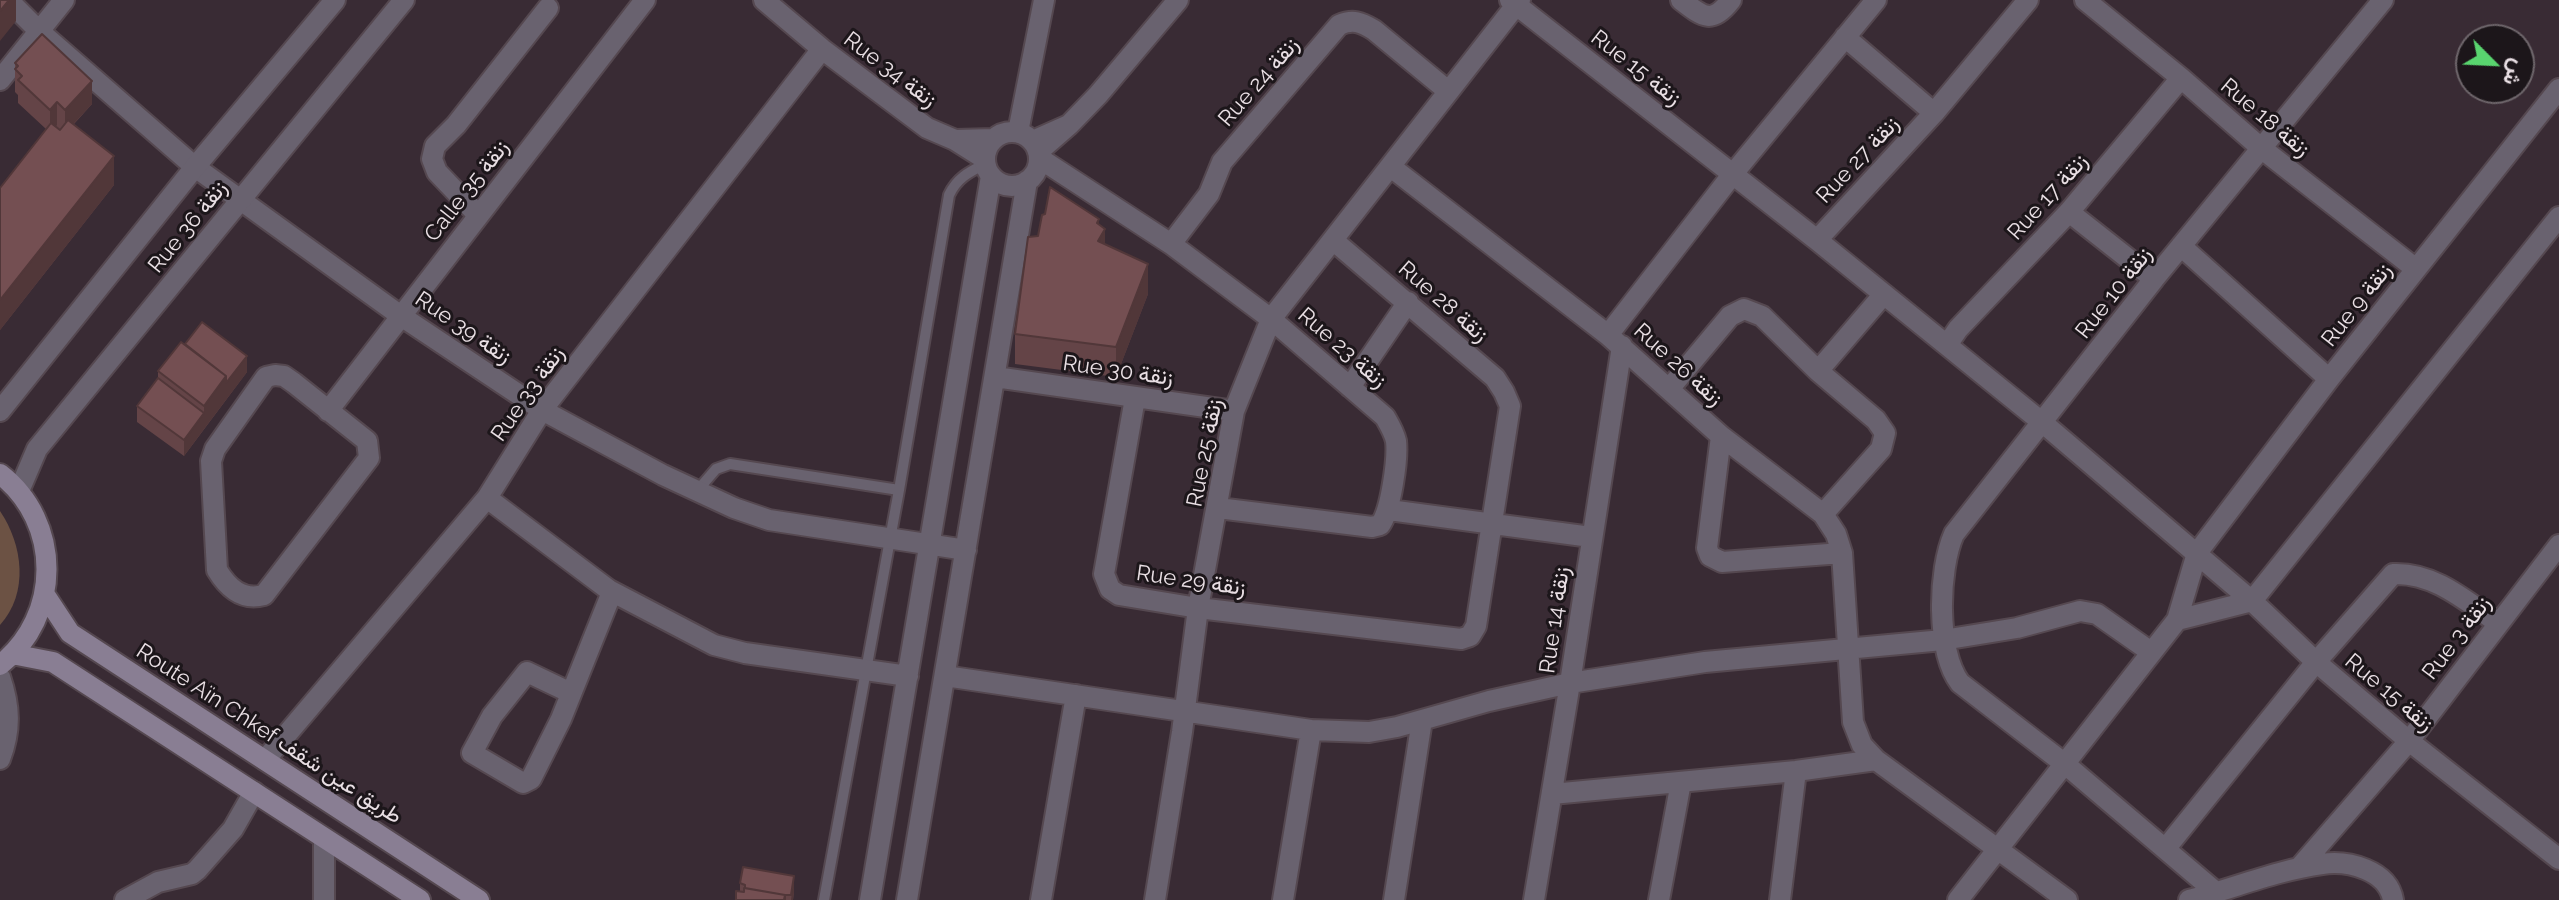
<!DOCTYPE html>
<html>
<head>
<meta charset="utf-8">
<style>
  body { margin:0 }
  #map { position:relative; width:2559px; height:900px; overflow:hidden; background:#392b34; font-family:Raleway,Vazirmatn,sans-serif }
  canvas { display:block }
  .north { position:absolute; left:2455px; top:24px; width:80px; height:80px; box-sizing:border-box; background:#1c161a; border:2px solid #6e666b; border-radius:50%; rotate:114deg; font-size:22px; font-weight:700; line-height:32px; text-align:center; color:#e9dfe4 }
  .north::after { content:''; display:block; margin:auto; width:28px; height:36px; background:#59d56f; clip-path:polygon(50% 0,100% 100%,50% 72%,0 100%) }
</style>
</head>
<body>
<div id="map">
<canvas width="2559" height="900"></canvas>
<div class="north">ش</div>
</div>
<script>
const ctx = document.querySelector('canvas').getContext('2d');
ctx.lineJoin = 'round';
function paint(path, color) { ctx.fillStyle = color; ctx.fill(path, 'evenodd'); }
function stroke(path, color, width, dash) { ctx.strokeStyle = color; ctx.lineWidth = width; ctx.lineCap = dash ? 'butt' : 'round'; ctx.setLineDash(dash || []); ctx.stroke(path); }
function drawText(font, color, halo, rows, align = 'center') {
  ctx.font = font + ' Raleway,Vazirmatn,sans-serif'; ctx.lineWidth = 6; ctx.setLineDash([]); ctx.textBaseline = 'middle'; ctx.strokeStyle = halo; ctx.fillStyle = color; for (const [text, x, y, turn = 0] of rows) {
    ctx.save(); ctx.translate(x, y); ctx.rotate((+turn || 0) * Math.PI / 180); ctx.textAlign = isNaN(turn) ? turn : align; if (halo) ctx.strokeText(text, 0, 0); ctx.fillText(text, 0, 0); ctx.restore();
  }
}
paint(new Path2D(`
  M0,511C23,545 29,593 0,625Z`), '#6c5244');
const service = new Path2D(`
  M697,491L716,469L730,464L899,490L949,195C957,178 969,172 985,164
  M824,900L899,490`);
const minor = new Path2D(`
  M8,0L39,31L195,167L401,316L542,410L663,475L734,508L769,520L966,550
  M764,0L822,49L927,128L955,140
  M1510,0L1817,240L2043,423L2252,601L2316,662L2409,741L2559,859
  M1681,0C1703,17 1712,25 1731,0
  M2085,0L2181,78L2261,148L2416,269
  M1845,37L1934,113
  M0,80L64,0
  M1069,125L1098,95L1178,0
  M1018,132L1044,0
  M985 159a27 27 0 1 1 54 0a27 27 0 1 1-54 0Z
  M1033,141L1069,125L1038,152
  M1039,158L1171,244L1271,319L1385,417C1389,424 1394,432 1396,441C1398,458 1391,511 1380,525L1372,527L1218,508
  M985,159L955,140L994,139
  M1391,167L1608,335L1721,436L1823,514L1836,534L1842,553L1853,722L1862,745L1876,760L2067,900
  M2069,212L2154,279
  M478,215L437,172L432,159L435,146L456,125L548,8
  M1817,240L1934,113L2028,0
  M1171,244L1209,194L1222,162L1339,25C1353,19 1361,22 1374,30L1448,91
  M2181,246L2329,379
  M1608,335L1732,175L1876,0
  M1947,345L1958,329L2069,212L2181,78
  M1818,371L1884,294
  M275,375L284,376L294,383L367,441L369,458L264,595C242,601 228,588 217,570L211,461L215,449L266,377Z
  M995,377L1234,411
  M1350,387L1408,302
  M1669,389L1730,316L1744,309L1762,316L1818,371L1876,420L1885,433L1881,449L1823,514
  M1135,398L1104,574L1110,589L1119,595L1198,608L1461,639L1470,636L1476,626L1510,406L1504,392L1495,378L1334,241
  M328,411L645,0
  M1721,436L1707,548L1710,556L1722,562L1842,553
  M487,498L609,590L714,645L745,653L908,676
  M1389,510L1591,537
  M2177,620L2252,601L2559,217
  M945,676L1311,730L1369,732L1397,727L1489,701L1570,683L1705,662L1943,640L2017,628L2080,611L2097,614L2151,652
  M0,677C10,706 11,730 0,759
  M571,693L527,672L492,716L472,753L523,783L531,779L561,719L612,592
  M265,760L487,498L542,410L822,49
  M1552,794L1796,771L1876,760
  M2166,848L2316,662L2393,574C2434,572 2466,601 2498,623
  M2299,868L2409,741L2559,545
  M2217,893L2065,764L1960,683C1936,651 1938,570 1954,534L2154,279L2383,0
  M125,900L158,882L192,874L197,870L233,829L254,792
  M324,900V838
  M870,900L991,176
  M907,900L1027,181
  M1041,900L1076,695
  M1155,900L1182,732L1198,608L1234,411L1271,319L1520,0
  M1283,900L1311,730
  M1394,900L1422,720
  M1534,900L1570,683L1622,346
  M1659,900L1681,782
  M1780,900L1796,771
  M1958,900L2177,620L2197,553L2329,379L2559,89
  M2189,900C2232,889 2277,870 2322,864C2348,860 2388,870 2393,900`);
const tertiary = new Path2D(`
  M0,411L195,167L335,0
  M19,491L37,449L404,0`);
const secondary = new Path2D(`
  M0,474C62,522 62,616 0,665
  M45,595L70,633L479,900
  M12,654L53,662L420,900`);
stroke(service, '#554850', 14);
stroke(minor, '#554850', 24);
stroke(tertiary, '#554850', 24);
stroke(secondary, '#554850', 24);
stroke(service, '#69626f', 10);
stroke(minor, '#69626f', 20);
stroke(tertiary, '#69626f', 20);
stroke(secondary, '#897e93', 20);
paint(new Path2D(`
  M15,63L92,104L74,124L114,185L0,330V188L46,129L18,103V95L15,92Z
  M1099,224L1105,244L1148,294L1116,377L1015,364V334L1038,236Z
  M185,344L247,372L184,456L137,422V406L158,378V371Z
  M740,883L794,892L793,900H736L740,892Z`), '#644447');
paint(new Path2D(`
  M9,0H16V21L0,41V11Z
  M92,81V104L65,133V110Z
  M57,102V125L50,133V110Z
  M114,156V185L0,330V300Z
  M1099,219V240L1105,229V258L1097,253V223Z
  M1148,264V294L1116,377V347Z
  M247,356V372L204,429V406L226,376Z
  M204,413V429L184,456V440Z
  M794,876V892L793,900H791Z`), '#513739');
const building = new Path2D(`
  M0,0H9L0,11Z
  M42,34L92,81L65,110L57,102L50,110L18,80L22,76L15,69L18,66L15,63Z
  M68,120L114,156L0,300V188L51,123L60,130Z
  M1050,187L1099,219L1097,223L1105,229L1098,241L1148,264L1116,347L1015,334L1028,237L1038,236L1042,215L1045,214Z
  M202,322L247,356L226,383V376L185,344Z
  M181,342L226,376L204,406L158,371Z
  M158,378L204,413L184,440L137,406Z
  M743,867L794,876L791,895H785V900V895L745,888V885L740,883Z
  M744,888L785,895L784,900H736V891L744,892Z`);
paint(building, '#744f52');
stroke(building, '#513739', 2);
drawText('22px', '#e9dfe4', '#1c161a', [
  ["Rue 15 زنقة",1636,68,38],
  ["Rue 34 زنقة",890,70,37],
  ["Rue 24 زنقة",1259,82,-49],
  ["Rue 18 زنقة",2265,118,40],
  ["Rue 27 زنقة",1858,160,-47],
  ["Calle 35 زنقة",467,191,-52],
  ["Rue 17 زنقة",2048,197,-48],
  ["Rue 36 زنقة",188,227,-51],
  ["Rue 10 زنقة",2114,293,-52],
  ["Rue 28 زنقة",1443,302,41],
  ["Rue 9 زنقة",2357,305,-52],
  ["Rue 39 زنقة",463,328,34],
  ["Rue 23 زنقة",1342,348,41],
  ["Rue 26 زنقة",1678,365,42],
  ["Rue 30 زنقة",1118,371,8],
  ["Rue 33 زنقة",528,394,-55],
  ["Rue 25 زنقة",1205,453,-79],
  ["Rue 29 زنقة",1191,581,8],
  ["Rue 14 زنقة",1555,620,-82],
  ["Rue 3 زنقة",2457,638,-53],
  ["Rue 15 زنقة",2389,693,40],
  ["Route Aïn Chkef طريق عين شقف",269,734,33]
]);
</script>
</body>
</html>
